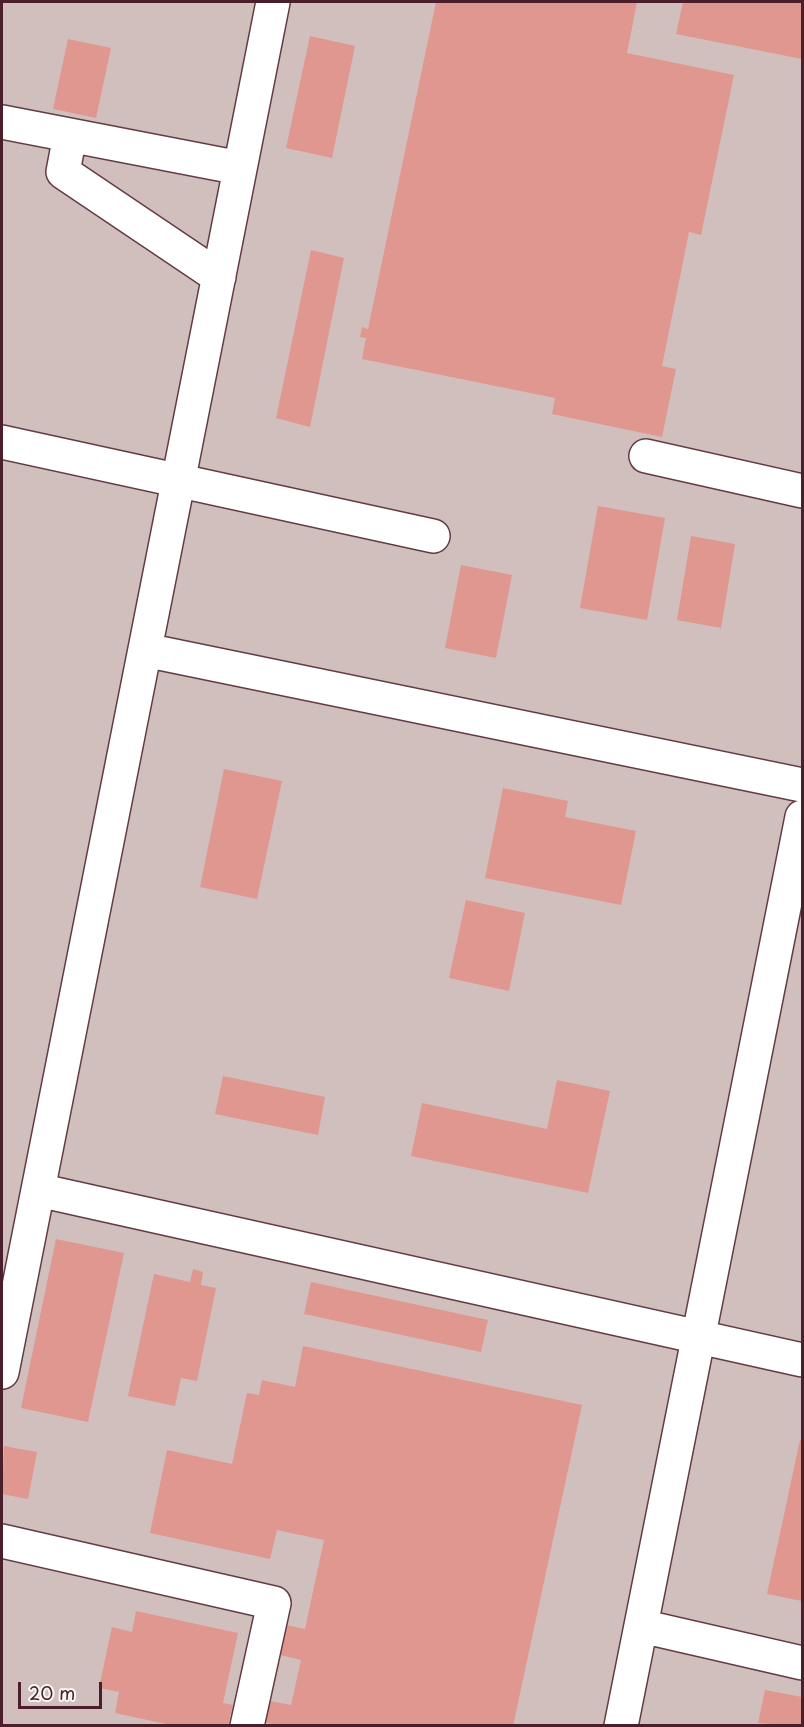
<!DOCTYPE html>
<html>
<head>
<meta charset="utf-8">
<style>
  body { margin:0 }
  #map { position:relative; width:804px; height:1727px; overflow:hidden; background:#f3e3cc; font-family:"Playpen Sans",sans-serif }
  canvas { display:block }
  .frame { position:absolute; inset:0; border:3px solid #4a1f2b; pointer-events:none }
  .scale { position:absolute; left:18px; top:1682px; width:84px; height:27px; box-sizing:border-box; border:3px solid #4a1f2b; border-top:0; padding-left:8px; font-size:18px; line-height:21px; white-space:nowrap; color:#4a1f2b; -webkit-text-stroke:4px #f6f6f2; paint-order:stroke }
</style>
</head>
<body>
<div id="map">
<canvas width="804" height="1727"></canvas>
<div class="frame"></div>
<div class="scale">20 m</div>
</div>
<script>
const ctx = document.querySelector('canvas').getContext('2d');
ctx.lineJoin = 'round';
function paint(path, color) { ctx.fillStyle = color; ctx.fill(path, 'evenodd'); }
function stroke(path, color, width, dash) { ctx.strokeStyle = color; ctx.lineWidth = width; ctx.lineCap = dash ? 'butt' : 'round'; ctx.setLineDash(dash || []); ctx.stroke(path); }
paint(new Path2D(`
  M2,2H802V1725L2,1726Z`), '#d1bfbe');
paint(new Path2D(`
  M436,2H637L627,53L734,75L701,235L689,232L662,366L676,369L662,437L552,414L555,398L362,359L366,338L360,337L362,327L368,329Z
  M683,2H802V59L676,34Z
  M310,36L355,46L332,158L286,148Z
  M68,39L111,48L96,118L53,109Z
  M311,250L344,258L310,427L276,418Z
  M598,506L665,518L647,620L580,608Z
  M691,536L735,544L721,628L677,620Z
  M461,565L512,575L496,658L445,648Z
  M224,769L282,781L257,899L200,887Z
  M503,788L568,801L565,817L636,831L621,905L485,878Z
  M466,900L525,913L509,991L449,978Z
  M223,1076L325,1097L318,1135L215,1114Z
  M557,1080L610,1091L588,1193L411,1156L422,1103L547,1129Z
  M56,1239L124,1253L88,1422L21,1408Z
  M193,1269L203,1272L201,1285L216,1288L197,1381L181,1378L175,1406L128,1396L154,1274L190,1282Z
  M311,1282L488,1320L481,1352L304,1314Z
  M303,1346L582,1405L513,1726H279L265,1722L270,1701L291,1705L301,1660L280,1655L286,1625L305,1629L324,1540L277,1530L270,1559L150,1533L167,1450L232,1464L247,1393L259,1395L262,1380L295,1387Z
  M800,1440L802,1441V1601L767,1594Z
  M4,1446L37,1452L28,1499L2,1494Z
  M136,1611L238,1633L223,1703L233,1705L228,1725L175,1726L115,1713L119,1692L99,1688L112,1627L132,1632Z
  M765,1690L802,1697V1726L758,1723Z`), '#df9790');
const minor = new Path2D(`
  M2,122L240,168
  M70,135L63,172L219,277
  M2,442L433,536
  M646,456L802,491
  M145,650L802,785
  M38,1190L802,1360
  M2,1372L273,2
  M2,1541L274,1603L247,1726
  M641,1626L802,1663
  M621,1726L802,817`);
stroke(minor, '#633c43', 36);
stroke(minor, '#fff', 33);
</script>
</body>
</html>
